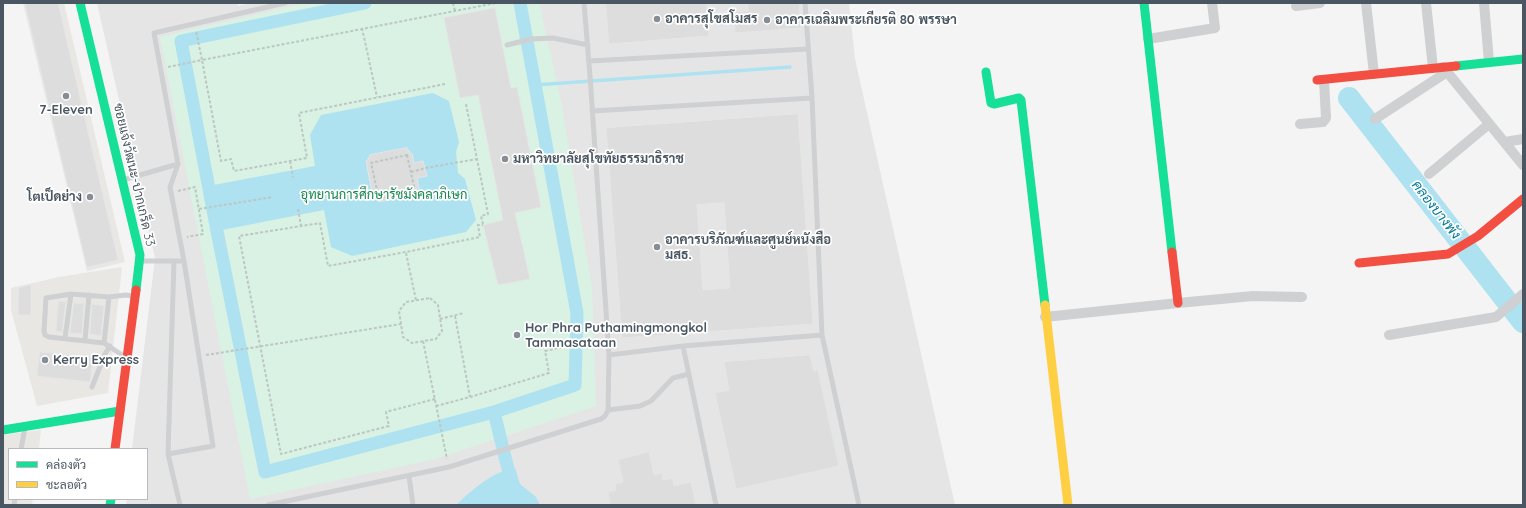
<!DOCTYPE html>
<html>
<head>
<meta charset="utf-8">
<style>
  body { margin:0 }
  #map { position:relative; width:1526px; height:508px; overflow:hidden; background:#f4f4f4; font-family:Quicksand,Sarabun,sans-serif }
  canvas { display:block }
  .frame { position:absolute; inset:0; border:4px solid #4a5661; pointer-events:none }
  .legend { position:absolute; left:8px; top:448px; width:140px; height:52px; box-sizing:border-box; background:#fff; border:1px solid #b7bbc0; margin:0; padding:5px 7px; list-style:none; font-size:12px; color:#4a5661 }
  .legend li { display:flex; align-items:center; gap:8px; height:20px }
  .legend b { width:20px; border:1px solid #b7bbc0 }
</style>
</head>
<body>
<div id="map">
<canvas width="1526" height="508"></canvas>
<div class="frame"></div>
<ul class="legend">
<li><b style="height:5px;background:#16e098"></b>คล่องตัว</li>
<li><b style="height:5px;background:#ffcf43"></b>ชะลอตัว</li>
</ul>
</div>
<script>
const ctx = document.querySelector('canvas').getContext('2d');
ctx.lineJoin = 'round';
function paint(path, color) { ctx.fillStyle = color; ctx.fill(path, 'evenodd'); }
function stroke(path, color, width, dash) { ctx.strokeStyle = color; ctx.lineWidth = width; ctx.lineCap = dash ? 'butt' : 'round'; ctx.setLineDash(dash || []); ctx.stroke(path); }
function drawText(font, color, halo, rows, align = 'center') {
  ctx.font = font + ' Quicksand,Sarabun,sans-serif'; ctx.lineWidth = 3.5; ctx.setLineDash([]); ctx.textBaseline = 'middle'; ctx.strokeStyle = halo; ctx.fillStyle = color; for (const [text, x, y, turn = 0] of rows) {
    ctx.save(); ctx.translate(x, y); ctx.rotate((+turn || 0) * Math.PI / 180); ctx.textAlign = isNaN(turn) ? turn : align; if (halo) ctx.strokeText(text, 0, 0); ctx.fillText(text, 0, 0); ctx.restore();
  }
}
paint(new Path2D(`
  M23,3H64L125,262L87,271Z
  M122,267L108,393L37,406L11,310V288L59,277Z
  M41,430L39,449H9V499H33L32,505H3V435Z`), '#e8e7e3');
paint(new Path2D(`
  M97,3H238V6L251,3H849L855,59L955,505H126L127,499H147V449H132L155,258Z`), '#e6e5e6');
paint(new Path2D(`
  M306,3H539L561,101L592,288L596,406L435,459L250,499L160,37Z`), '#d9f2e3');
paint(new Path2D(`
  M433,93L449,101L459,142L456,152L458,173L465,179L476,220L466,232L352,256L331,247L324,210L217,231L208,186L315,166L310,135L321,115Z
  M515,468L520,484L536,497L540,505H456C472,490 493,471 515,468Z`), '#aee2f0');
stroke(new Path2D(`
  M535,85L790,67`), '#aee2f0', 3.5);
stroke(new Path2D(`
  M365,3L181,41L217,231L265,472L494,412L575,385L577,313L520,3
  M494,412L508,469`), '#aee2f0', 13);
stroke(new Path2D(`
  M1349,98L1523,322`), '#aee2f0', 22);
const building = new Path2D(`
  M25,3H58L118,260L87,267Z
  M606,3H706L709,36L609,44Z
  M748,3H799L801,28L735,33L734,12L748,11Z
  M495,8L511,88L517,87L541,207L515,213L530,279L498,285L483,225L503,220L478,95L460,98L444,18Z
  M798,114L813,324L622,338L606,128ZM724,203L730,288L703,290L697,205Z
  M407,148V151L409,150L410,154L412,153L414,163L423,161L427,176L417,178L419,188L416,189L417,192L415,193V195L379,202L378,200H376L375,197L373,198L366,161L368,160V158L370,157V155Z
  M31,285V315H18L19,288Z
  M59,301L66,302L62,332L56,331Z
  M74,303L84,304L82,334L70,333Z
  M92,304L104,306L101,336L90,334Z
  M40,352L93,357L90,382L37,376Z
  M810,355L814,371L818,370L839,466L736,489L715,393L729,390L724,362Z
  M649,452L654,475L662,473L663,480L673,478L674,486L691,482L696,505H610L608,492L616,490L615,484L623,482L618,460Z`);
paint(building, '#ddddde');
stroke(building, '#e5e6e7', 1);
stroke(new Path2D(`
  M453,3L455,11
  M362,28L377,97
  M168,67L202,60L196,31
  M445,84L299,113L307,158L234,171L231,159L221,161L202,60L496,3
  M466,104L488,214L481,216L483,224
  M407,155L415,191L379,199L371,163Z
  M290,161L293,177
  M411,172L426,168L477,159
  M178,191L195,187L203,234L187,237
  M199,209L273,197
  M298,209L301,226
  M406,253L416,300
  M430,298L438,305L442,331L436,339L412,343L403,337L399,311L406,302Z
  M455,316L470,397
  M440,319L464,313
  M423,341L447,459
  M206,355L401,324
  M435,399L386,412L389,426L281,454L239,236L320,223L328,266L406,252L480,237L478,225H483
  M436,406L470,397L549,373L545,351L599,339`), '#bcc7c4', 2, [3, 2]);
stroke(new Path2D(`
  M805,3L812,98L822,335L859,505
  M507,45L531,39L553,38L588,45
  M589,61L808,49
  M592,111L812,98
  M123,180L178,164
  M141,261H174
  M184,261L170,187L178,164L154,33L285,3
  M65,338L71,294
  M85,340L89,295
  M104,343L109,297
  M683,346L716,505
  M609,355L683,346L822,335
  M125,357L104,343L49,337L45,335L44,331L46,298L71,294L109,297L126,295L133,296
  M92,387L105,354L110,346
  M608,410L640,406L651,401L673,378L689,374
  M21,449L25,428
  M168,454L213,446L184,261H174L168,454L180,505
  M409,476L413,505
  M14,505L15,499
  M268,505L449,467L601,419L605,416L608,410L609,355L590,76L584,3`), '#ced0d2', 5);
stroke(new Path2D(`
  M1366,3L1374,74
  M1426,3L1433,68
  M1484,3L1489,62
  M1296,6L1320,3
  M1148,39L1215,28L1212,3
  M1443,67L1523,165
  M1375,119L1447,72
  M1300,124L1323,122L1326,118L1324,80
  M1505,142L1523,139
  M1429,174L1489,124
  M1045,317L1178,303L1253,296L1302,297
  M1389,335L1496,317L1523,294`), '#ced0d2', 10);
stroke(new Path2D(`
  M80,3L140,255L136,290
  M1144,3L1172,252
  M1456,66L1523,59
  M986,72L991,103L994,104L1019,98L1021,100L1045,305
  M3,430L120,411
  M110,505L111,499`), '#16e098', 9);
stroke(new Path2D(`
  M1045,305L1068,505`), '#ffcf43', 9);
stroke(new Path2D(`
  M1317,80L1456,66
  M1172,252L1178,303
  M1359,263L1448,254L1478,236L1523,199
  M115,449L136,290`), '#f24e42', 9);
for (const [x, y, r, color] of [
  [657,19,4,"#868d94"],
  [767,20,4,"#868d94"],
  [66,96,4,"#868d94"],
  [505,159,4,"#868d94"],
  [90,197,4,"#868d94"],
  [657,247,4,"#868d94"],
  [517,335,4,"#868d94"],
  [45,360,4,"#868d94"]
]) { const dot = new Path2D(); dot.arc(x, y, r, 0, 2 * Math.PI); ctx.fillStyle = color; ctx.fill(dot); stroke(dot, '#fff', 1.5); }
drawText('bold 13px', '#4a5661', '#fff', [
  ["อาคารสุโขสโมสร",665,19],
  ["อาคารเฉลิมพระเกียรติ 80 พรรษา",775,20],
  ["7-Eleven",66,110,"center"],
  ["มหาวิทยาลัยสุโขทัยธรรมาธิราช",513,159],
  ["โตเป็ดย่าง",82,197,"right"],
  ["อาคารบริภัณฑ์และศูนย์หนังสือ",665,240],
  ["มสธ.",665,255],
  ["Hor Phra Puthamingmongkol",525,328],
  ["Tammasataan",525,343],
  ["Kerry Express",53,360]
], 'left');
drawText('13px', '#4a5661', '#fff', [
  ["ซอยแจ้งวัฒนะ-ปากเกร็ด 33",134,175,77]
]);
drawText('13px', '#17864f', '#fff', [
  ["อุทยานการศึกษารัชมังคลาภิเษก",384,195]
]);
drawText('italic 14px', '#0c7c9b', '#fff', [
  ["คลองบางพัง",1436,210,52]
]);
</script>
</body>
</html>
